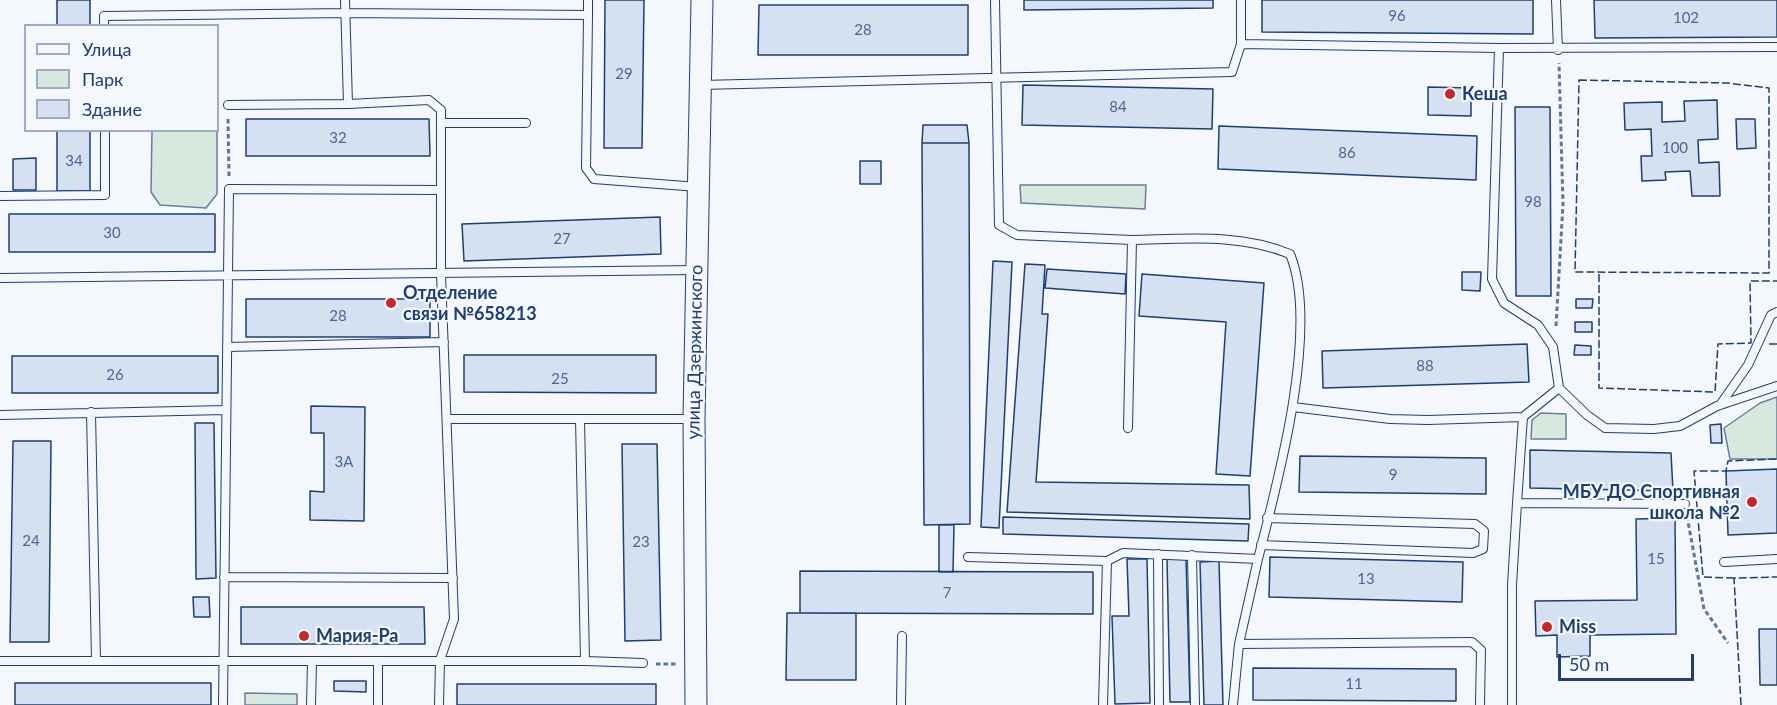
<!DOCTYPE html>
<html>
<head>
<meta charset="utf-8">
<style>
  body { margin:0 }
  #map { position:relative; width:1777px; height:705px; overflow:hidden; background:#f4f7fb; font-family:Lato,sans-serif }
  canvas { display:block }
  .legend { position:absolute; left:24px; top:24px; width:195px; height:108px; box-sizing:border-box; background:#f4f7fb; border:2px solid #9eadc5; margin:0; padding:8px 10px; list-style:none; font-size:18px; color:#1d3f73 }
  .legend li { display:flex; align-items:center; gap:12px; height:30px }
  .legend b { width:30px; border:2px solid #9eadc5 }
  .scale { position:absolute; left:1558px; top:654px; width:136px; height:27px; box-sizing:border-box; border:3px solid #1d3f73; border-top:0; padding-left:8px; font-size:18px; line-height:21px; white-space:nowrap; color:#1d3f73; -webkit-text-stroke:4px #f4f7fb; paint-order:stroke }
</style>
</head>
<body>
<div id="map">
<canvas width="1777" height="705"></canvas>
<ul class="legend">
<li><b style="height:8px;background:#f4f7fb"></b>Улица</li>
<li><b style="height:16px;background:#d7e8df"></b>Парк</li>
<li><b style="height:16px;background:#d5e0f0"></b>Здание</li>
</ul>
<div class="scale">50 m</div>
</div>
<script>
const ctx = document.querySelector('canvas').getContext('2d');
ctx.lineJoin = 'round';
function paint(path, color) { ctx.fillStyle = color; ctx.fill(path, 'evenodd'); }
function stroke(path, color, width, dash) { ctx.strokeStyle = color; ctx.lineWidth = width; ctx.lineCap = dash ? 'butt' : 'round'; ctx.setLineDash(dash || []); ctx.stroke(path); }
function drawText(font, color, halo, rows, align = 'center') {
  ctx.font = font + ' Lato,sans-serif'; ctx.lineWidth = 4.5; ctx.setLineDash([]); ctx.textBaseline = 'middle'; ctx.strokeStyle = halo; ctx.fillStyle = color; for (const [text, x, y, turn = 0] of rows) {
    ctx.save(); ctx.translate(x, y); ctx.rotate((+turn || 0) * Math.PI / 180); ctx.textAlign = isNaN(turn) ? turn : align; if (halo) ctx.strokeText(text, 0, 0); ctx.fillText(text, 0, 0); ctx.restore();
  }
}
const green = new Path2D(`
  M152,131H217V194L206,208L160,205L151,192Z
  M1020,185H1146L1145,209L1021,203Z
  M1777,397V459H1730L1724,428L1760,403Z
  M1541,413L1566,414V439H1531L1532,420Z
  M245,693L297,694V705H245Z`);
paint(green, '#d7e8df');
stroke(green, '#687fa3', 1.5);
const building = new Path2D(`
  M57,0H90V26H57Z
  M605,0H644L642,148H604Z
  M1024,0H1213V8L1024,10Z
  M1262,0H1533V34L1262,32Z
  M1594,0H1777V37L1595,38Z
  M759,5H968V55H758Z
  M1023,85L1213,89L1212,129L1022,125Z
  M1428,87L1471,88V116L1428,115Z
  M1717,100L1718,139L1698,140L1699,163L1719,162L1720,196H1692L1690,171L1665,172L1666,180L1642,181L1641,156H1652L1651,129L1625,130L1624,103L1662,102V122L1685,121L1684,101Z
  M1515,107H1550L1551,296H1516Z
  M246,119H429L430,156H246Z
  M1736,119H1755L1756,148L1737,149Z
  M923,125H967L969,143H922Z
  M1219,126L1477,136L1476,180L1218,169Z
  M57,130H90V191H57Z
  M922,143H969L970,524L924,525Z
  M36,158V190H13V159Z
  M860,161H881V184H860Z
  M9,214H215V252H9Z
  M660,217L661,254L464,261L462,224Z
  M993,261L1012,262L999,528L981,527Z
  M1025,264L1045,265L1042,314H1048L1036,482L1249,485L1250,519L1007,512Z
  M1047,269L1126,274L1125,294L1045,288Z
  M1462,272H1481L1480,291L1462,290Z
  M1142,274L1264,283L1250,476L1216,474L1226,322L1139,316Z
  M246,299H430V337H246Z
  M1576,299H1593L1592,308H1576Z
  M1575,322H1592V332H1575Z
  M1527,344L1529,382L1323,388L1322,351Z
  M1575,345L1591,346V355H1574Z
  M464,355H656V393L464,392Z
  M12,356H218V393H12Z
  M311,406L365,407L364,521L310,520V491L324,492V433H311Z
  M195,423H214L216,578L196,579Z
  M1721,424L1722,443H1711L1710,425Z
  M13,441H51L49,642H10Z
  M622,444H657L661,640L625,641Z
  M1530,450L1671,453L1673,491L1530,488Z
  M1300,456L1486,458V494L1299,492Z
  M1777,469V533L1728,535L1726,471Z
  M1003,517L1249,524L1248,541L1003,534Z
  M1675,518L1676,634L1590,635V656L1557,657V635L1536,636L1535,601L1637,600L1636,519Z
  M939,525H954L953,572H939Z
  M1186,557L1190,702H1170L1167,558Z
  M1270,557L1463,562L1462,602L1269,597Z
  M1127,559H1147L1150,703L1115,704L1112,616H1129Z
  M1219,561L1223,705H1204L1200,562Z
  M800,571L1093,572V614L800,613Z
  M193,597H209L210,617H194Z
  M241,607H424L425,644H241Z
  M787,613H856V680H786Z
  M1759,629H1777V685H1760Z
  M1253,668L1456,669V701L1253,700Z
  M334,681H366V692L334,691Z
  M15,683H211V705H15Z
  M457,684H656V705H457Z`);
paint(building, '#d5e0f0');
stroke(building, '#1d3f73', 1.5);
const service = new Path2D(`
  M995,0L999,225L1017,235L1132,240
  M1241,0V44L1499,48L1492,279L1504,303L1538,325L1553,347L1559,388L1587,415L1605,428L1654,429L1680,426L1717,406L1777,386
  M1556,0L1558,50
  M588,15L586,168L594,179L698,187
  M104,26V16L346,13L588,15V0
  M1499,48L1777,47
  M701,85L1232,72L1241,44
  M348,104L429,100L441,110V274L454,619L440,660L439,705
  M228,105L348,104L345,0
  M442,123H526
  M0,196L105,195V130
  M0,278L696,270
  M227,347L444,342
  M1720,405L1748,365L1771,315L1777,312
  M1293,407L1390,419L1428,420L1523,417L1559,388
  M91,412L96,660
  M0,415L225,410
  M580,419H693
  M1517,503L1523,417
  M1261,545L1473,553L1483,549L1484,531L1475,524L1267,518
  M1158,554L1159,705
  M1192,555L1195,705
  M968,557L1107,561L1103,705
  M1107,561L1123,553L1258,559C1278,481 1320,327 1290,254C1240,233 1185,239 1132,240L1128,428
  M1724,562L1777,559
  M224,577L453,578
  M1239,644L1472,642L1481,650L1480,705
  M0,661H585L580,419H448
  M585,661L643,663
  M378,662V705
  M223,705L229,189L441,190
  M311,705L312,662
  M901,705L902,636
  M1233,705L1239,644L1258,559
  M1512,705V585L1517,503L1685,504`);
const tertiary = new Path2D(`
  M696,705L694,419L702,0`);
stroke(service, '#1d3f73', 10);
stroke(tertiary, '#1d3f73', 23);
stroke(new Path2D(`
  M228,119L229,178
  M1556,326L1563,204L1559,63
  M1687,516L1704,609L1728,643
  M656,664H676`), '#5e769c', 3, [4.5, 3]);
stroke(service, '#f4f7fb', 8);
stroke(tertiary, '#f4f7fb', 21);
stroke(new Path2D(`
  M1579,80L1727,83L1769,88V273L1575,272Z
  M1599,274V388L1715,392L1718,344L1751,343L1750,281H1777
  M1769,344H1777
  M1734,578L1703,577L1694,471H1726L1728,461L1777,459
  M1741,705L1734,578L1777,577`), '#1d3f73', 1.5, [8, 3]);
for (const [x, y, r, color] of [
  [1450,94,6,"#c62828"],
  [391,303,6,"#c62828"],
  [1752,502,6,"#c62828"],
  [1547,627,6,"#c62828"],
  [304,636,6,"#c62828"]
]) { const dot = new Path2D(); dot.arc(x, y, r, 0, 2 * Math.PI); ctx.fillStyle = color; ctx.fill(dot); stroke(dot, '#f4f7fb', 2); }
drawText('15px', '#4b6792', null, [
  ["96",1397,16],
  ["102",1686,18],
  ["28",863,30],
  ["29",624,74],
  ["84",1118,107],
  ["32",338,138],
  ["100",1675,148],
  ["86",1347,153],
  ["34",74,161],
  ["98",1533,202],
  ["30",112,233],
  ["27",562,239],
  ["28",338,316],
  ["88",1425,366],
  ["26",115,375],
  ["25",560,379],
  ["3А",344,462],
  ["9",1393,475],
  ["24",31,541],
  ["23",641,542],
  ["15",1656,559],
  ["13",1366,579],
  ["7",947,593],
  ["11",1354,684]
]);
drawText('bold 18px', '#1d3f73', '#f4f7fb', [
  ["Кеша",1462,94],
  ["Отделение",403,293],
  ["связи №658213",403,314],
  ["МБУ ДО Спортивная",1740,492,"right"],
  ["школа №2",1740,513,"right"],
  ["Miss",1559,627],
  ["Мария-Ра",316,636]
], 'left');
drawText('18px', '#1d3f73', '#f4f7fb', [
  ["улица Дзержинского",695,352,-89]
]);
</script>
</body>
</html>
